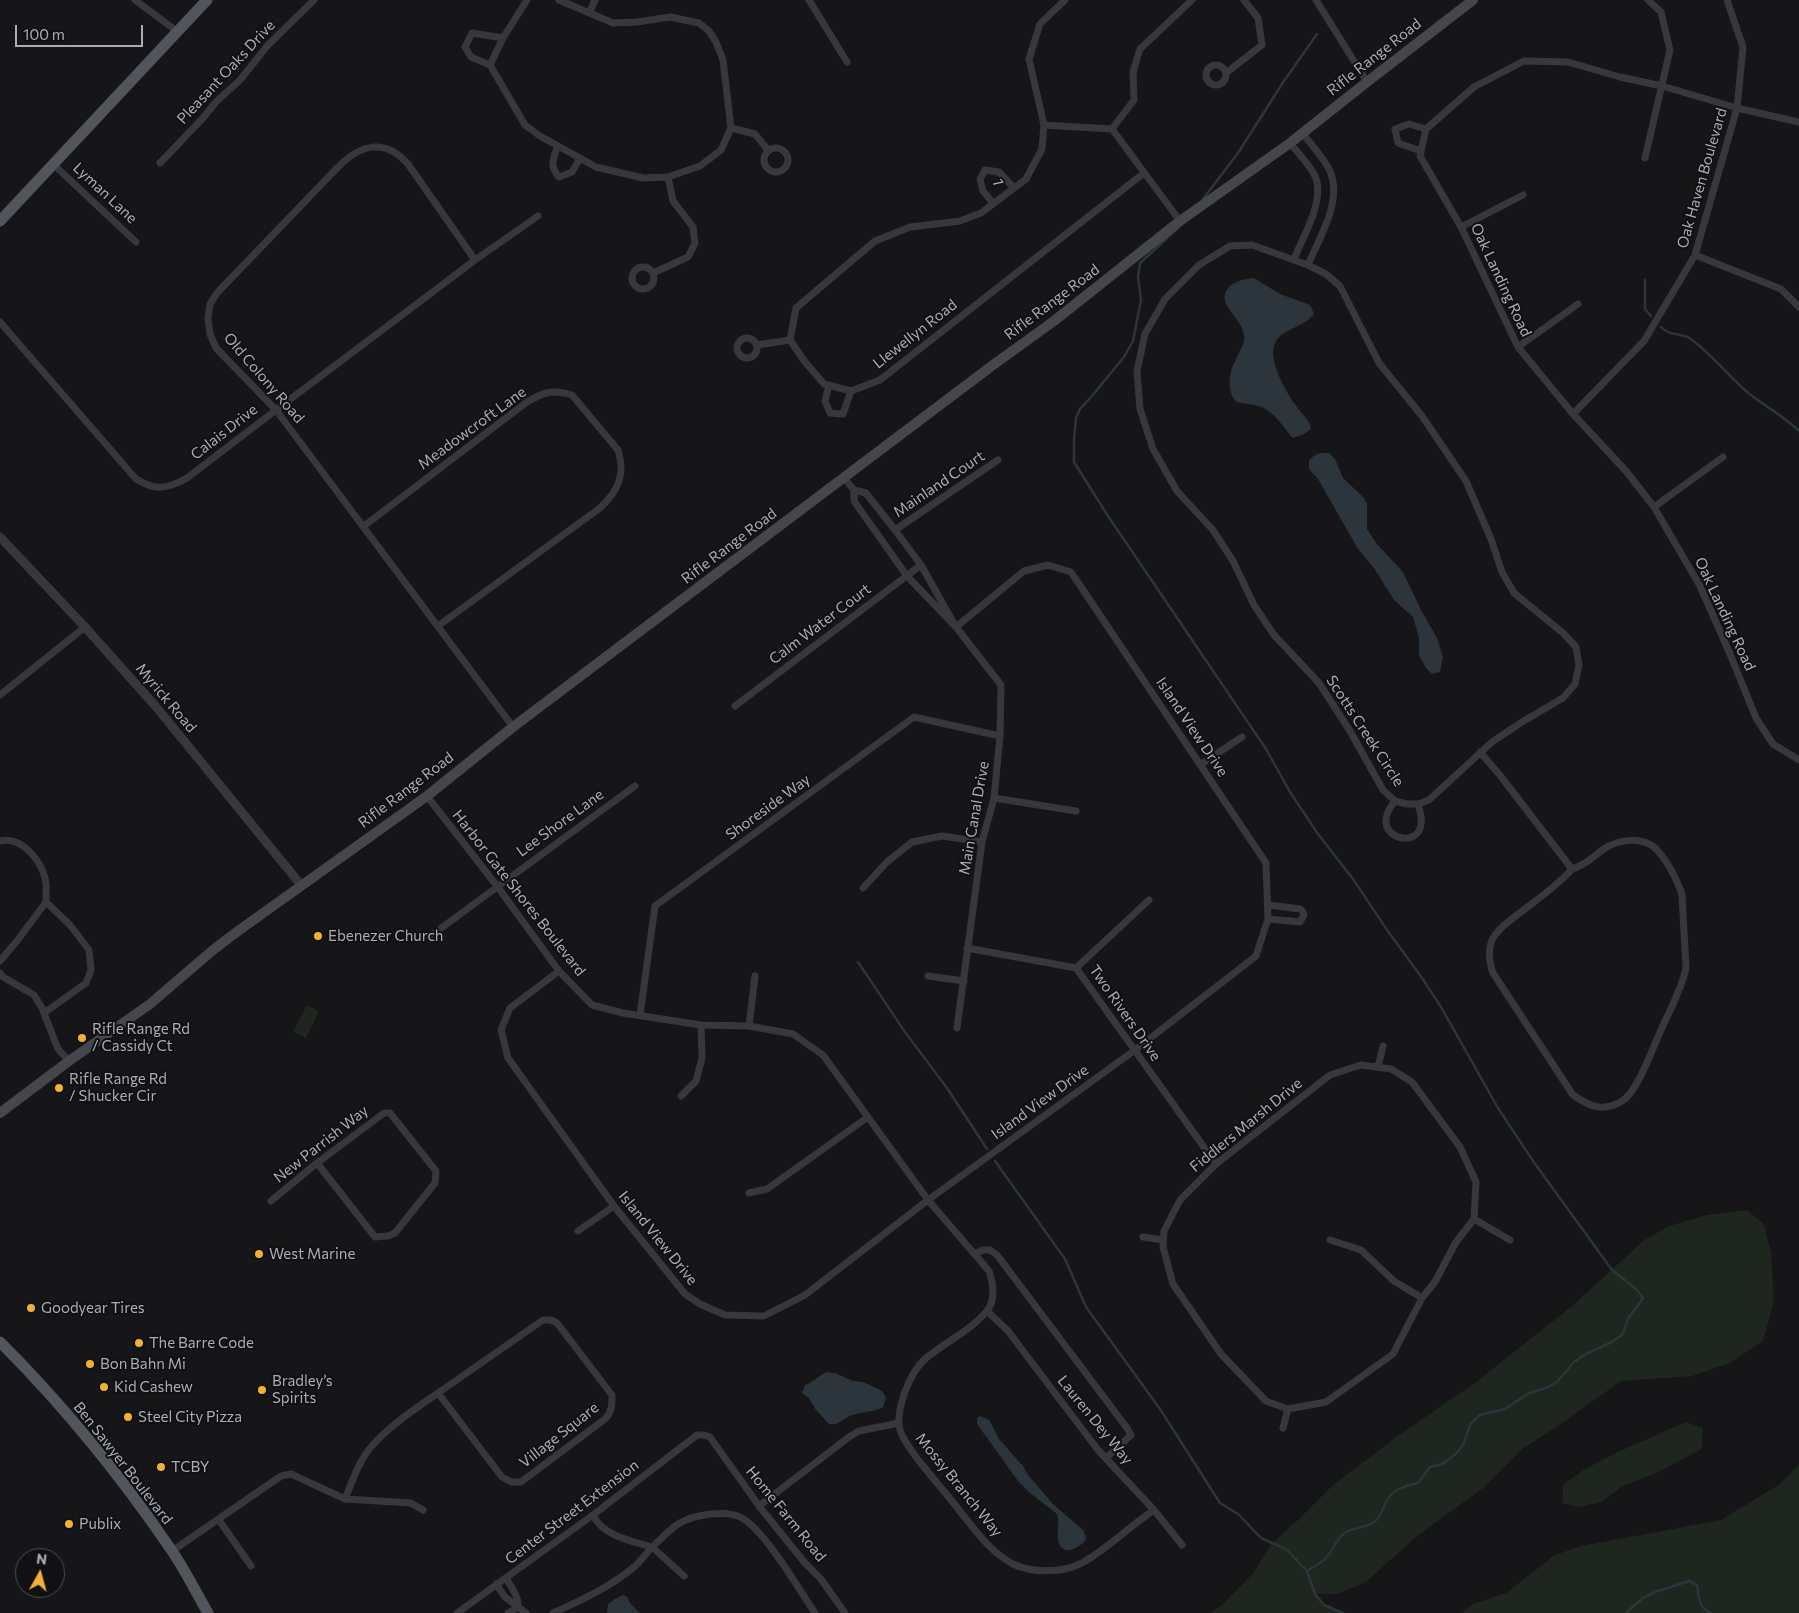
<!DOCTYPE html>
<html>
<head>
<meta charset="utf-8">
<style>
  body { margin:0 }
  #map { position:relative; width:1799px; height:1613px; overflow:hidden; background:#161618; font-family:Commissioner,sans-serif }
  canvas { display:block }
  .north { position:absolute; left:15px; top:1548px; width:50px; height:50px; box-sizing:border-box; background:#111113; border:1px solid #4d4f55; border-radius:50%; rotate:7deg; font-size:14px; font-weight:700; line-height:20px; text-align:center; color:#a8adb8 }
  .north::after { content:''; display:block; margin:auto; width:18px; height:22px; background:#f2b134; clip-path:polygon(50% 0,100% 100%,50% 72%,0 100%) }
  .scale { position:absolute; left:15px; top:25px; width:128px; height:22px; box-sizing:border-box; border:2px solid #a8adb8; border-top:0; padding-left:6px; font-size:15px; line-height:18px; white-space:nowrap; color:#a8adb8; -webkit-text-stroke:4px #111113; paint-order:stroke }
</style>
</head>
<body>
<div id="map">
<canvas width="1799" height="1613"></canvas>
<div class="north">N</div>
<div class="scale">100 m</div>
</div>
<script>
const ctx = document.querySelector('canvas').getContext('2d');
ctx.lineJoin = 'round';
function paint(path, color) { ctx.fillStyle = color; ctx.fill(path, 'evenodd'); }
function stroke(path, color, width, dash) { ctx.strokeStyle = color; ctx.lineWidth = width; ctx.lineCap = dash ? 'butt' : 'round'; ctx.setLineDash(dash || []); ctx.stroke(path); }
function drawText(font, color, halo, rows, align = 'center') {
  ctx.font = font + ' Commissioner,sans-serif'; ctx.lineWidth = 4; ctx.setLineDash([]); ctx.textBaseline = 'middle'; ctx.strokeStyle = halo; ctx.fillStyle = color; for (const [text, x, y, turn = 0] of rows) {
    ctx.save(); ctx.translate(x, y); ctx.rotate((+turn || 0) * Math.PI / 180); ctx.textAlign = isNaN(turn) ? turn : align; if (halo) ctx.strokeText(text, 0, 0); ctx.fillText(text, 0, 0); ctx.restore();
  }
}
paint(new Path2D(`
  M307,1005L319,1011L306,1038L293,1032Z
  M1747,1210L1764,1224L1771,1254L1774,1302L1763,1341L1730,1363L1692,1376L1621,1381L1558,1426L1522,1449L1483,1488L1416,1537L1366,1582L1337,1594H1316L1324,1605L1343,1613H1211L1223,1604L1254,1572L1271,1544L1297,1521L1333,1485L1399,1435L1472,1385L1571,1307L1643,1241L1669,1226L1707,1215Z
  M1686,1422L1703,1428L1702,1449L1656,1473L1622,1486L1602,1502L1578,1507L1563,1503V1485L1585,1469L1620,1451Z
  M1799,1464V1613H1461L1473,1604L1506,1593L1555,1555L1581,1546L1721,1520L1780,1484Z`), '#1e261f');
paint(new Path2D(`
  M1254,278L1280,294L1310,305L1314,314C1304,328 1282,328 1275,343C1267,360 1287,394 1297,407C1303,416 1309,418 1311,429L1304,434L1293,438C1282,426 1275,411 1258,406C1251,404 1243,404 1235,401C1225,384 1230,370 1239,353C1242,347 1245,342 1244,335C1243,321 1221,306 1225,294C1229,282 1243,279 1254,278Z
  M1322,453H1329L1335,459L1343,478L1364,498L1367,504V529L1377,544L1403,572L1421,610L1437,638L1443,657L1440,672L1432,674L1426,668L1419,655V638L1413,617L1394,600L1374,568L1358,549L1318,479L1309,469V460L1315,455Z
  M827,1372L835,1373L853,1381L863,1382L882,1391L886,1398L883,1407C874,1412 862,1412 852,1415C844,1418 838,1426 829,1424L816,1410L809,1398L802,1393L805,1385C814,1382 819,1375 827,1372Z
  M980,1416L989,1420L999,1439L1023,1466L1028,1475L1053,1504L1083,1530L1086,1537L1085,1541C1081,1545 1073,1551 1067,1550C1052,1548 1061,1524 1057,1514L1030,1493L1018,1481L977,1424V1418Z
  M623,1595L627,1597L630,1603L640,1613H607L608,1604L615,1599Z`), '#2c353c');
stroke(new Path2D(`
  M1203,199L1238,153L1284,81L1317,34
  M1178,228L1140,263L1138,277L1141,300L1133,341L1124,357L1091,397L1080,409L1076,418L1074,439V462L1108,516L1266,749L1290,792L1318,834L1353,879L1385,927L1422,978L1441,1007L1498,1108L1533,1161L1612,1270L1637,1290L1643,1298L1628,1319L1623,1334L1612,1342L1586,1354L1574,1362L1557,1382L1546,1388L1529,1393L1505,1409L1480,1415L1471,1423L1463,1445L1456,1454L1442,1464L1430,1467L1418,1483C1405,1486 1392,1489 1386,1502C1382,1510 1381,1517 1374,1522C1364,1529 1351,1527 1342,1535C1335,1542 1332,1551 1326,1558C1322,1563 1313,1567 1307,1571
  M1645,280V309L1651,316
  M1661,327C1670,337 1682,332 1691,339C1712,355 1728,375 1747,392C1764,406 1784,416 1799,431
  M858,962L905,1032L947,1088L987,1149
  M995,1161L1065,1259L1086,1307L1160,1409L1220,1503L1238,1514L1261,1538L1286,1549L1307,1571L1315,1594L1324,1605L1343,1613
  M1626,1613L1643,1598L1655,1592L1689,1581L1697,1585C1699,1598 1698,1607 1711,1613`), '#2c353c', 2.5);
stroke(new Path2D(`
  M135,0L178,32
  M527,0L503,38L490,65L525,125L540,136L596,167L643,178L668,177L700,166L721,150L731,128L723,60L716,42L709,31L699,23L670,17L637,22L613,23L559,0
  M809,0L847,62
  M1065,0L1040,24L1029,59L1044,125L1042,149L1026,179L981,213L960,221L910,227L875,241L796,308L790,340L805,362L824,384L851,391L880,380L1144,173
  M1316,0L1367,82
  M589,13L595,0
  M490,65L471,57L465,47L472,33L503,38
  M1206 75a10 10 0 1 1 20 0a10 10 0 1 1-20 0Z
  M1226,73L1262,45L1258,18L1244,0
  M1799,122L1737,108L1662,86L1620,77L1568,62L1524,61L1474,87L1426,129L1420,156L1461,227L1518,347L1573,414L1626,471L1654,507L1700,586L1730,654L1756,718L1773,744L1799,760
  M1044,125L1112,129L1180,221
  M731,128L755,134L768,150
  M1112,129L1134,100L1133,72L1140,49L1192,0
  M1302,133C1311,144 1321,155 1328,167C1345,198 1320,236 1308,265
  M1290,143C1298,153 1308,163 1314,174C1327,198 1303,237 1294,259
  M558,146C553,159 549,165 559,177L572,172L580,158
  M764 160a12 12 0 1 1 24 0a12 12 0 1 1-24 0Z
  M1421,151L1398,143L1395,129L1409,124L1426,129
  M1645,158L1670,50L1661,12L1648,0
  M160,163L203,118L216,102L240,80L268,45L314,0
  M54,165L136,242
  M993,203L983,191L980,179L985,170L999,172L1014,188
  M1461,227L1523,195
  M1252,245L1308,265L1326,274L1340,286L1379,363L1422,416L1466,481L1491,539L1502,572L1514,593L1563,633L1576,647L1579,665L1575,684L1563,698L1522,722L1492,742L1429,800L1418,804H1407L1395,801L1383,790L1350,731L1319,683L1274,635L1254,605L1233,561L1213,530L1177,491L1153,449L1140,409L1137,371L1145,334L1165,299L1199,265L1230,246Z
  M1695,255L1781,289L1799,307
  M475,260L408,164C385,138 361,144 338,167L217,293L210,304L208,318L210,334L216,348L276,410L513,727
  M632 278a11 11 0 1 1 22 0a11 11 0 1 1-22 0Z
  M653,273L688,257L695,243L693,227L673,201L668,177
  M0,322L136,479C155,491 168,489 187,478L276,410L475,260L538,216
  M737 348a10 10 0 1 1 20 0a10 10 0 1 1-20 0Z
  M757,345L790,340
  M1518,347L1578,304
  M829,385L825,401L830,413L843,414L851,391
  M1573,414L1644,341L1695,255L1737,108L1743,47L1727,0
  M844,478L854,490L866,493L895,530L921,565L956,627L907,576L854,501V490
  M1654,507L1723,457
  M364,526L527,402C544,392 552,389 572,395L618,450C626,474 618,492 600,508L438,626
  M895,530L998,460
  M0,695L85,627
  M735,706L921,565
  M1480,752L1499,774L1572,869C1587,865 1595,854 1607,847C1621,839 1642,837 1655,848C1666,858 1678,881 1682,895L1686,968C1681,991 1671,1007 1662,1028C1653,1046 1638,1092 1622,1101C1603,1113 1589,1106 1573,1095L1493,973C1489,961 1487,946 1495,935C1501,926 1512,919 1521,912C1539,898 1557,886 1572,869
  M1200,765L1242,737
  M427,796L497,886L559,971L592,1005L623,1013L701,1025L749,1026L793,1034L823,1055L928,1200L989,1271C993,1283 996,1301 986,1312C970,1331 944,1343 925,1359C910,1372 895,1410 900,1430C903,1440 910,1448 916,1457C930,1475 945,1492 959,1510C975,1530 990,1552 1013,1564C1032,1573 1061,1573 1080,1564C1107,1550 1128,1527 1154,1510
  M994,798L1076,811
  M1395,801C1392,805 1388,810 1387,815C1379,839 1419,848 1421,824C1422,817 1420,810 1418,804
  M0,841C21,836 40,859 45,878C47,885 46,894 46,902L70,925L89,950L91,970L86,983L44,1013
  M863,888L887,862L912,842L942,836L982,842
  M1268,919L1300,922L1304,915L1303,912L1300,909L1269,905
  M429,937L635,786
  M967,948L1076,968L1216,1164
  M0,961L17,941L46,902
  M1076,968L1149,900
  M559,971L510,1008L501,1030L508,1058L614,1206L685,1294L700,1304L725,1315L764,1316L805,1295L928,1200L1135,1050L1256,956L1268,919L1266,863L1071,572L1048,565L1024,571L956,627L1001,685L1000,736L994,798L982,842L957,1028
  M0,973L3,977L34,995L42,1008L58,1049L69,1061
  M928,976L964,981
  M640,1015L655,906L914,717L1000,736
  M749,1026L755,976
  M1361,1065L1391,1069L1412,1082L1460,1147L1476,1182L1474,1219L1456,1242L1435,1282L1422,1298L1393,1354L1326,1402L1288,1409L1266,1401L1221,1354L1173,1284L1163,1247L1164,1231L1180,1200L1216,1164L1330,1075Z
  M1378,1067L1383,1046
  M681,1096L696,1081L702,1058L701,1025
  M749,1193L767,1189L868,1117
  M271,1201L317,1163L384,1113H390L436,1171L435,1183L395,1233L388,1236L375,1237L317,1163
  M1474,1219L1510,1240
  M578,1231L614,1206
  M1143,1237L1163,1240
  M1330,1240L1361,1250L1394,1281L1422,1298
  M976,1253L983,1250H990L997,1255L1127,1428L1131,1435L1106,1458
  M987,1311L1008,1331L1098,1450L1154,1510L1182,1545
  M543,1320H551L557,1323L612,1395C612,1405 612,1412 605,1419L521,1482H511L502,1477L438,1393Z
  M1283,1428L1288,1409
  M345,1499C352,1482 359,1461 371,1447C390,1425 415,1409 438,1393
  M759,1506L849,1437L859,1431L899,1423
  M593,1515C603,1536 631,1541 652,1547C660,1540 669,1530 678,1524C693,1515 725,1509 742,1518C766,1532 798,1588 815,1613
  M219,1520L251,1566
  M172,1551L281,1476L291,1474L345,1499L411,1503L423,1510
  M506,1578C511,1587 519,1596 518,1607
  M496,1584L505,1597L526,1613
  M457,1613L593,1515L697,1435H704L710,1437L759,1506L805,1563L821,1579L845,1613
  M508,1613L518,1607
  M553,1613C580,1601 610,1587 634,1567C640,1562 646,1554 652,1547L684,1576`), '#37383d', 7);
stroke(new Path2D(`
  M0,537L85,627L158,709L301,885`), '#37383d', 9);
stroke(new Path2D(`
  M0,1113L69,1061L150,1004L213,950L238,931L427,796L513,727L993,365L1054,321L1180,221L1290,143L1367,82L1473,0`), '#45474d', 10);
stroke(new Path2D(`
  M0,221L207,0
  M0,1342C64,1406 121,1476 172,1551C185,1570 196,1592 208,1613`), '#53555c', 11);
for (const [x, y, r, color] of [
  [318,936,5,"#f2b134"],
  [82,1038,5,"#f2b134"],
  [59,1088,5,"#f2b134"],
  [259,1254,5,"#f2b134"],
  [31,1308,5,"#f2b134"],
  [139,1343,5,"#f2b134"],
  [90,1364,5,"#f2b134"],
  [104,1387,5,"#f2b134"],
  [262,1390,5,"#f2b134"],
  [128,1417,5,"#f2b134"],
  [161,1467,5,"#f2b134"],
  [69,1524,5,"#f2b134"]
]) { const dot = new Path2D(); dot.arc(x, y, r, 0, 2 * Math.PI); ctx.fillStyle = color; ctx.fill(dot); stroke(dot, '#111113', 2); }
drawText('15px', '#a8adb8', '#111113', [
  ["Rifle Range Road",1374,57,-38],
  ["Pleasant Oaks Drive",226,72,-47],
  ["Oak Haven Boulevard",1702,178,-74],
  ["1",998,182,78],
  ["Lyman Lane",105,193,43],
  ["Oak Landing Road",1501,280,65],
  ["Rifle Range Road",1052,302,-37],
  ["Llewellyn Road",915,334,-38],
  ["Old Colony Road",264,378,49],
  ["Meadowcroft Lane",472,428,-36],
  ["Calais Drive",224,432,-38],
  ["Mainland Court",939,484,-34],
  ["Rifle Range Road",729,546,-37],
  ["Oak Landing Road",1725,614,65],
  ["Calm Water Court",820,624,-37],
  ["Myrick Road",166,698,50],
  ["Island View Drive",1192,727,56],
  ["Scotts Creek Circle",1365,731,57],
  ["Rifle Range Road",406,790,-37],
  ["Shoreside Way",768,807,-36],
  ["Main Canal Drive",974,818,-80],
  ["Lee Shore Lane",560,823,-36],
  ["Harbor Gate Shores Boulevard",519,893,52],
  ["Two Rivers Drive",1125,1013,55],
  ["Island View Drive",1040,1102,-36],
  ["Fiddlers Marsh Drive",1246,1125,-39],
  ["New Parrish Way",321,1144,-38],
  ["Island View Drive",658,1238,51],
  ["Lauren Dey Way",1095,1420,51],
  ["Village Square",559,1435,-38],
  ["Ben Sawyer Boulevard",123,1463,52],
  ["Mossy Branch Way",959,1485,51],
  ["Center Street Extension",572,1512,-37],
  ["Home Farm Road",786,1514,51]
]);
drawText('15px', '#a8adb8', '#111113', [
  ["Ebenezer Church",328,936],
  ["Rifle Range Rd",92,1029],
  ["/ Cassidy Ct",92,1046],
  ["Rifle Range Rd",69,1079],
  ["/ Shucker Cir",69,1096],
  ["West Marine",269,1254],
  ["Goodyear Tires",41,1308],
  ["The Barre Code",149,1343],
  ["Bon Bahn Mi",100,1364],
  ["Bradley’s",272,1381],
  ["Spirits",272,1398],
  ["Kid Cashew",114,1387],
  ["Steel City Pizza",138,1417],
  ["TCBY",171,1467],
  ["Publix",79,1524]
], 'left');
</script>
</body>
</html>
